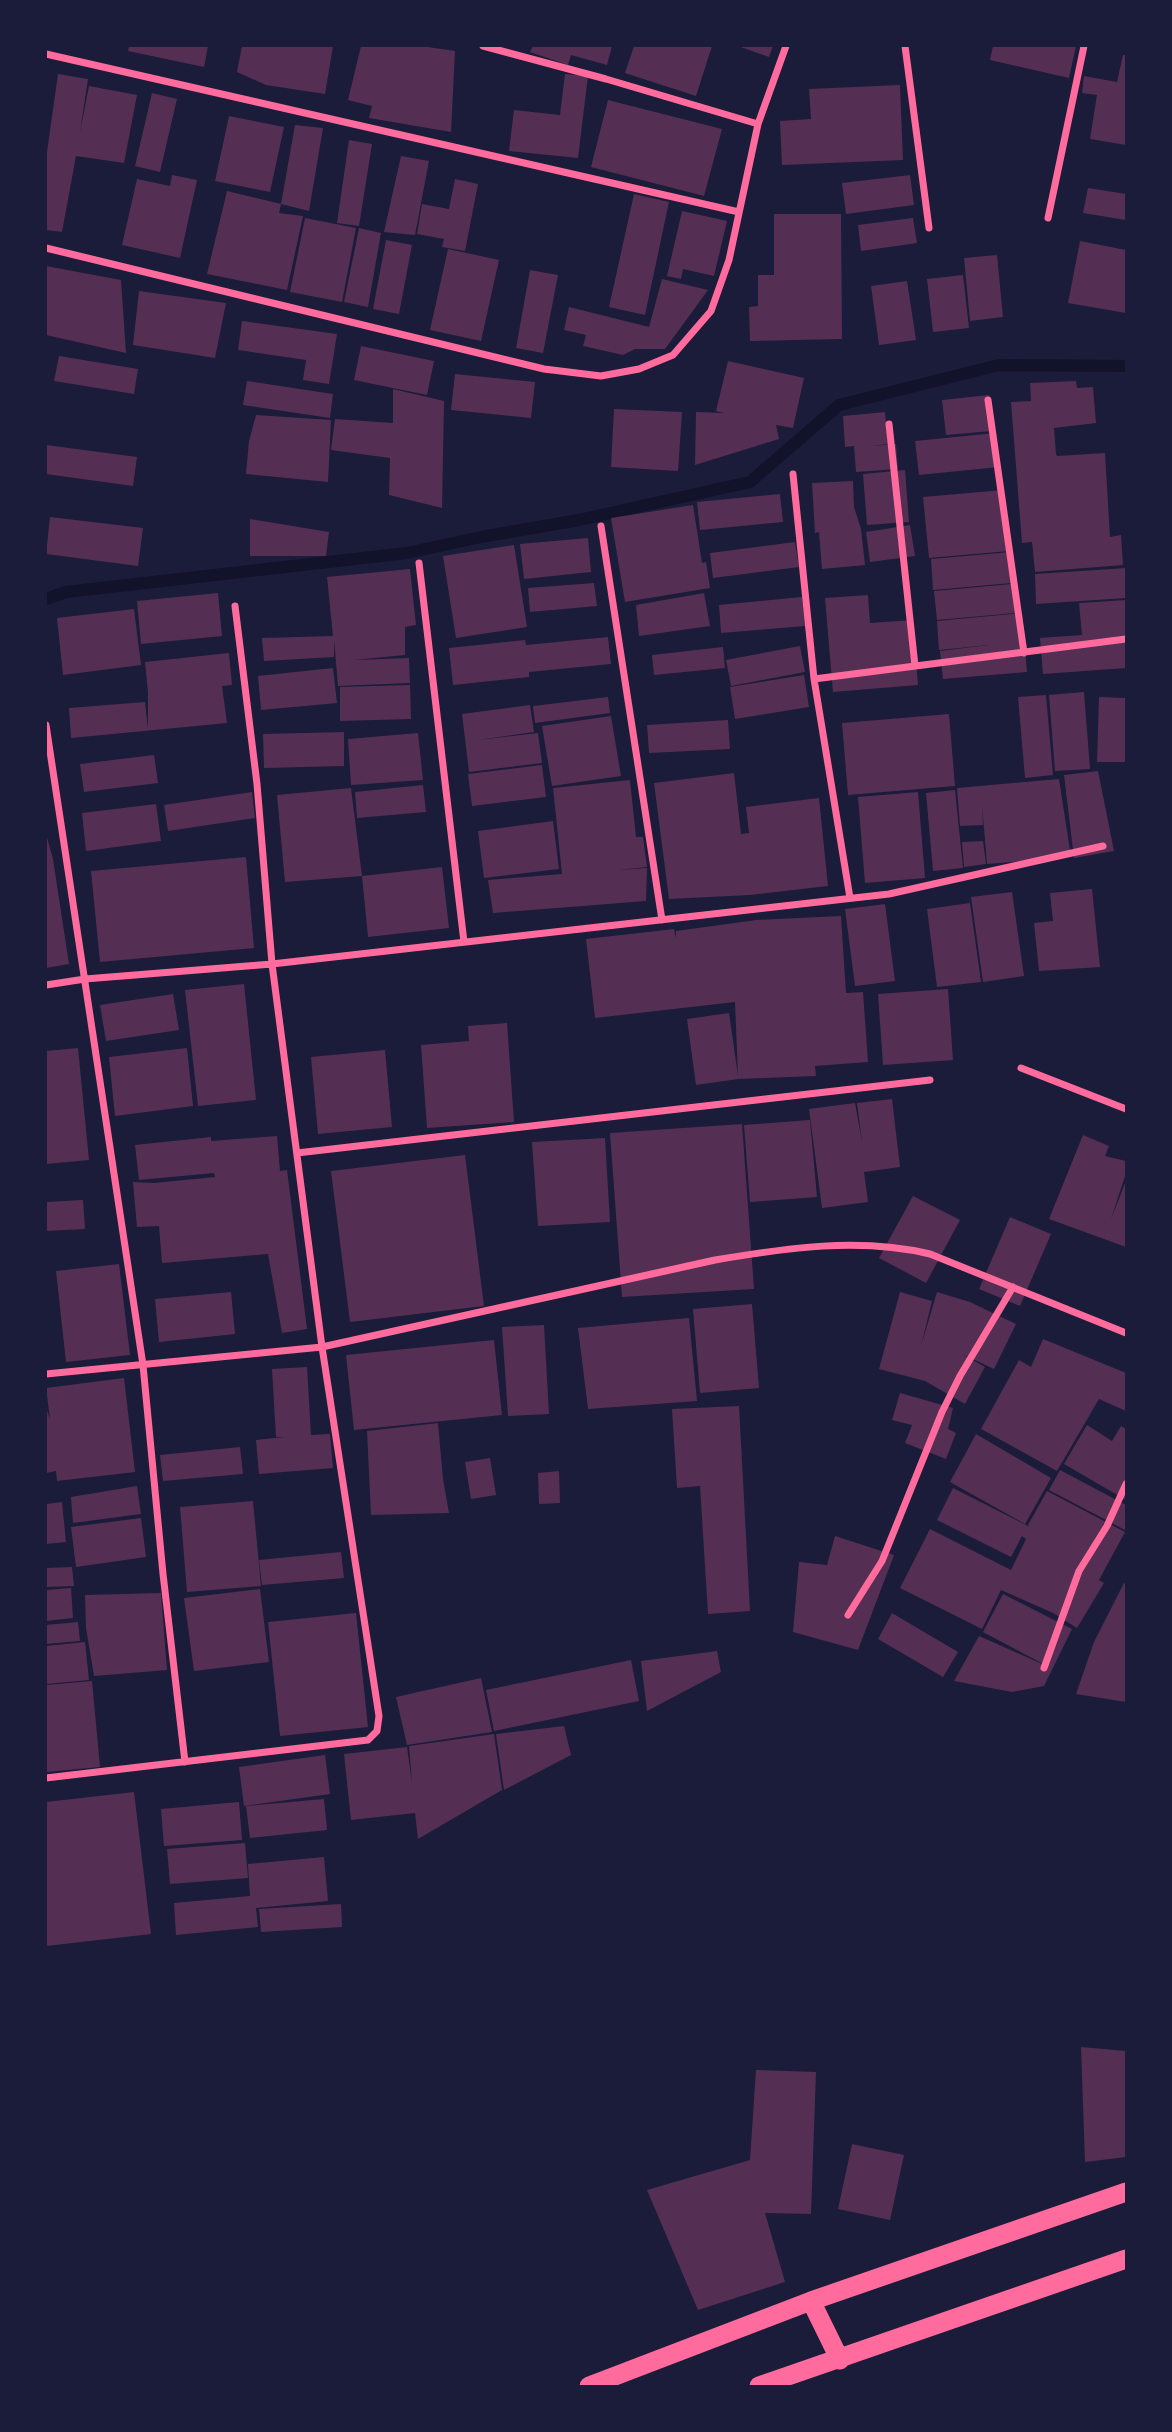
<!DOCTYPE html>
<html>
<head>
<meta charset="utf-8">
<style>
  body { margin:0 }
  #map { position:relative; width:1172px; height:2432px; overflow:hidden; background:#1b1b3a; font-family:"Libre Baskerville",serif }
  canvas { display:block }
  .frame { position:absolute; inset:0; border:47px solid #1b1b3a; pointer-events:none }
</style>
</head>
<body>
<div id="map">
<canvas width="1172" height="2432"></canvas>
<div class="frame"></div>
</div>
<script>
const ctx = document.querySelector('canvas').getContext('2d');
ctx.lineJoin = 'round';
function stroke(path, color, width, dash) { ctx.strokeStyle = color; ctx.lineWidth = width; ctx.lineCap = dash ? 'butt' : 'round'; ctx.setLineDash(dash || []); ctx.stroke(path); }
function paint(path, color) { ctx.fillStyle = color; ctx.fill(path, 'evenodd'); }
stroke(new Path2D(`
  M46,599L66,592L407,553L481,537L579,520L750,482L839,405L999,365L1126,366`), '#12122b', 12);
paint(new Path2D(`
  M129,46H208L204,67L128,51Z
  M242,46H333L325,94L266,85L237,72Z
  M361,46H421L455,51L451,132L369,118L372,106L348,100Z
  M533,46H612L607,65L571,55L568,65L530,52Z
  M634,46H712L696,96L625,73Z
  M738,46H773L769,57Z
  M993,46H1076L1069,78L990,60Z
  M1123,55H1126V145L1090,139L1097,95L1082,93L1084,76L1117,82Z
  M58,74L88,79L80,132L89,86L137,95L124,163L76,156L62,232L46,230V159Z
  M565,74L588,76L578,158L509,151L514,110L560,115Z
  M900,85L903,160L782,165L780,121L811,119L809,89Z
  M152,93L177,99L160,172L135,166Z
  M608,100L722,129L704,196L591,167Z
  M229,116L284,127L270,192L215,181Z
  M295,125L323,128L309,211L281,204Z
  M349,140L372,144L359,226L337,223Z
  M401,156L429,161L415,235L384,232Z
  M172,175L197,180L180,258L122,245L137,179L170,186Z
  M910,175L914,205L846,214L842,183Z
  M455,179L478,184L465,251L442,247L444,239L417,234L422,204L449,209Z
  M1088,188L1126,194V220L1083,213Z
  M227,191L281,204L279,213L303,216L287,290L207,274Z
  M634,194L669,202L645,315L609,307Z
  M682,211L727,221L714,276L683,269L681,279L667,276Z
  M774,214H841L842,339L750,341L749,307L758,306V275H774Z
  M305,218L356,228L342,302L290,292Z
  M913,218L917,243L861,251L858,225Z
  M359,228L381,233L368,307L344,302Z
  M386,240L412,245L399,314L373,309Z
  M1080,241L1126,250V313L1068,303Z
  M448,249L499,260L481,341L430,330Z
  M997,255L1003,317L970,321L964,258Z
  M46,266L121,280L126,353L46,335Z
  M530,270L558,275L543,353L516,348Z
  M963,275L969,328L933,332L927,279Z
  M662,279L708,290L665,349H635L623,355L583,346L586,335L564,330L569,307L649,327Z
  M907,281L916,340L879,345L871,286Z
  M139,291L226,303L215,358L133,345Z
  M242,321L337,334L329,384L303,380L306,360L238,350Z
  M361,346L434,361L427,395L354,380Z
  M59,356L138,369L134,394L54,381Z
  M728,361L804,378L793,428L776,425L779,439L695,465L696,412L724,413L716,411Z
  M455,374L535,382L531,418L451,410Z
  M247,381L333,394L330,418L243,405Z
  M1076,381L1077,388L1093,387L1096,423L1054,428L1056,454L1057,456L1105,453L1110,537L1121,535L1123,565L1035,572L1032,542L1022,543L1011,402L1031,401L1030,383Z
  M393,389L444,401L442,508L389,495L390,458L331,450L335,419L393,423Z
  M989,395L992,431L946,435L942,400Z
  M614,409L682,412L678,471L611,467Z
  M885,412L888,444L871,446L896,444L898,469L856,472L854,446L845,447L843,416Z
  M256,415L331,420L328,482L246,474L249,441Z
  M995,433L999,467L919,475L915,441Z
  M46,445L137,457L133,486L46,474Z
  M905,470L909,522L867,525L863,474Z
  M853,481L854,507L861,529L865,565L822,569L819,532L815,533L812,483Z
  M1003,490L1009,551L929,558L923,497Z
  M780,494L783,522L700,530L697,502Z
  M693,505L702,563L706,562L710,588L625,602L611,518Z
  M50,517L143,528L138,566L46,554Z
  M250,519L329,532L326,556H250Z
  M910,525L915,556L870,562L866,532Z
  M588,538L591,572L524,579L520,544Z
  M795,542L799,567L713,578L710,553Z
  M514,545L527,627L456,638L443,556Z
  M1010,552L1012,583L933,590L931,559Z
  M1126,568V598L1036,604L1035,574Z
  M410,569L416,625L405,627V655L354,660L409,658L410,683L338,686L334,639V657L264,661L262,638L333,636L327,577Z
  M594,583L597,606L530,612L528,588Z
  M1012,584L1015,613L937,620L934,591Z
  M218,593L222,636L141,644L137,601Z
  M704,593L710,626L639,636L636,605Z
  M868,595L870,623L913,620L918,685L833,692L825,598Z
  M802,597L805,626L721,633L719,605Z
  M1126,600V668L1043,674L1040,638L1082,635L1079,603Z
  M134,609L141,665L63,675L57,618Z
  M1022,613L1027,672L943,679L940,651L989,645L939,650L937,621Z
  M608,637L611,664L529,672V677L453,685L449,648L525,640L526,645Z
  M800,646L805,672L731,686L726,660Z
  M723,647L725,668L654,675L652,655Z
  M229,653L232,685L222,686L227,723L71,738L69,708L145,702L148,729V693L145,662Z
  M333,668L337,703L261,710L258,676Z
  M804,675L809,707L735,719L730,687Z
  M410,685L411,719L340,721V687Z
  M1084,692L1090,769L1055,771L1049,695Z
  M1046,695L1053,775L1025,778L1018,697Z
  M608,697L610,713L535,723L533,706Z
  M1099,697L1126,698V762H1097Z
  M530,705L534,732L478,740L538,733L542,763L469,772L462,714Z
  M949,714L955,786L848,795L842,723Z
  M611,716L621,776L552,786L542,726Z
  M728,720L730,749L649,753L647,725Z
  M344,732V766L264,768L263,734Z
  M418,733L423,780L351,785L348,739Z
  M154,755L158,783L84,792L80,764Z
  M542,765L546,797L472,806L468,774Z
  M1098,771L1114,851L1074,858L1064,775Z
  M734,773L741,834L749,833L746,807L819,798L828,886L750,895L669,899L654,783Z
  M1059,779L1071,857L987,864L982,805L983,825L960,826L957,788Z
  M630,780L636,837H643L647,867L618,870L647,868L646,901L493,913L488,880L562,874L553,788Z
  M423,785L426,812L357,818L355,792Z
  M351,788L362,876L285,882L277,795Z
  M955,790L963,868L933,871L926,793Z
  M252,792L255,818L168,831L164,805Z
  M918,792L925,878L865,883L858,797Z
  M156,804L161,841L86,851L82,813Z
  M553,821L559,869L484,878L478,831Z
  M46,834L53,859L69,964L46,968Z
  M983,841L986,864L964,867L962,842Z
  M246,857L254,948L100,962L91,871Z
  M442,867L449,928L368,937L362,876Z
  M1092,889L1100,967L1039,971L1034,923L1053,921L1050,893Z
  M1012,892L1024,976L983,982L971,897Z
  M970,903L981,982L937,987L927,909Z
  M885,904L895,981L855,986L845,909Z
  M841,916L846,993L863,992L868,1062L815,1066L816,1076L738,1079L696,1085L687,1019L729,1013L738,1076L735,1002L595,1018L586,939L674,929L676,938V931L756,920Z
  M244,984L256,1100L198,1106L185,990Z
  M948,989L953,1060L883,1065L878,994Z
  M173,994L179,1030L106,1041L100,1005Z
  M507,1023L514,1122L427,1128L421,1045L469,1041L468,1026Z
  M78,1048L89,1160L46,1164V1051Z
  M187,1048L193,1106L115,1116L109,1057Z
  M385,1050L392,1127L318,1134L311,1057Z
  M892,1099L900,1167L864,1172L868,1202L822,1208L809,1109L855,1103L862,1142L857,1103Z
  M810,1120L817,1197L750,1202L744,1125Z
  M742,1124L754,1289L622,1297L610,1133Z
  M1083,1135L1109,1146L1105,1156L1126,1161V1173L1111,1219L1126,1181V1247L1049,1219Z
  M277,1136L280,1171L287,1170L307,1329L282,1333L268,1254L162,1263L159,1226L137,1227L133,1182L154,1183L215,1177L214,1173L139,1180L135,1145L211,1137V1141Z
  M605,1138L610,1222L538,1226L532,1142Z
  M465,1155L484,1306L350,1322L331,1171Z
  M913,1196L960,1220L926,1283L879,1258Z
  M83,1200L85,1229L46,1231V1202Z
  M1010,1217L1051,1234L1020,1306L979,1289Z
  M119,1264L130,1355L66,1362L56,1271Z
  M231,1292L235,1334L159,1342L155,1299Z
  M900,1292L932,1301L921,1346L937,1292L970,1302L1016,1324L994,1369L962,1354L985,1367L965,1404L925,1381L879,1369Z
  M752,1304L759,1388L700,1393L693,1309Z
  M689,1318L697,1401L588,1409L578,1328Z
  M544,1325L549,1414L508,1416L502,1327Z
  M1043,1339L1126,1373V1411L1099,1399L1057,1471L981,1429L1019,1360L1031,1367Z
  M494,1340L502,1415L354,1430L346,1355Z
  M307,1367L311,1435L330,1434L333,1468L259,1474L256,1440L285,1437H276L272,1369Z
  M124,1378L135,1472L57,1481L56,1471L46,1473V1408L50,1419L46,1388Z
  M900,1393L953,1408L948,1429L956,1433L946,1459L905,1443L912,1425L892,1420Z
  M739,1406L750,1611L708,1614L700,1486L677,1488L672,1409Z
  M438,1423L443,1479L449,1513L371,1515L367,1431Z
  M1087,1425L1112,1441L1121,1426L1126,1429V1500L1064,1464Z
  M976,1434L1051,1478L1025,1524L950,1482Z
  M240,1447L243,1474L163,1481L160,1455Z
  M490,1458L496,1495L471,1499L465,1462Z
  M1060,1470L1126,1505L1125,1530L1049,1490Z
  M559,1471L560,1503L539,1504L538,1473Z
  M137,1486L141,1514L73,1523L71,1497Z
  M953,1488L1030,1527L1028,1525L1047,1491L1125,1532L1099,1580L1104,1583L1077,1628L1053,1613L1001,1590L982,1629L900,1588L930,1529L1011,1570L1026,1539L1022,1536L1011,1557L937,1520Z
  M253,1501L261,1586L187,1592L180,1507Z
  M62,1502L66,1542L46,1544V1504Z
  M141,1518L146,1557L76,1567L71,1527Z
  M835,1536L894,1555L858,1650L793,1632L799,1562L827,1565Z
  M341,1552L344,1578L262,1585L259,1560Z
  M72,1567L74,1586L46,1587V1568Z
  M1124,1583L1126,1584V1702L1076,1694L1094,1642Z
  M71,1588L73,1618L46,1621V1590Z
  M260,1589L269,1662L194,1671L184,1598Z
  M161,1593L167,1670L94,1676L86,1628L85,1595Z
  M1003,1594L1072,1629L1044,1686L1012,1692L954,1681L979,1636L1049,1667L983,1632Z
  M356,1613L368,1727L280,1736L268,1622Z
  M892,1613L958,1652L943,1677L878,1639Z
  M78,1622L80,1641L46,1644V1625Z
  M85,1642L89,1680L46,1684V1646Z
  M717,1651L721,1672L647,1711L641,1661Z
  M631,1660L639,1701L494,1731L486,1690Z
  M481,1678L492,1732L407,1745L396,1697Z
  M92,1681L100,1767L46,1772V1685Z
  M564,1726L571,1755L504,1790L496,1734Z
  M494,1734L502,1790L418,1839L415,1813L351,1820L344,1754L407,1747L412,1783L409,1746Z
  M325,1755L330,1794L244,1806L239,1767Z
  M134,1792L151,1934L46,1946V1802Z
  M324,1799L327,1830L250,1838L246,1806Z
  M239,1802L242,1840L164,1846L161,1809Z
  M245,1843L248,1878L170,1884L167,1849Z
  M324,1857L328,1901L256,1908L258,1927L176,1935L174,1903L250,1896L248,1864Z
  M341,1904L342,1927L261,1932L259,1909Z
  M1081,2047L1126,2051V2157L1085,2162Z
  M756,2070L816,2072L811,2214L765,2213L785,2282L698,2310L647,2190L750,2160Z
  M852,2144L904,2155L890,2220L838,2209Z`), '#542f53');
stroke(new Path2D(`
  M483,46L606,79L758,124
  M905,46L929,228
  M46,54L739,212
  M1048,218L1084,46
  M46,248L544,369L601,376L639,369L673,355L711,311L729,260L758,124L786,46
  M988,400L1024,653
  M889,424L915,666
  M793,474L814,679L850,898
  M601,526L662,920
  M419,563L464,942
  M814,679L1126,639
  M46,725L143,1365L163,1574L185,1762
  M46,985L85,979L272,964L889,894L1103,846
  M1021,1068L1126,1109
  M297,1153L930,1080
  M46,1374L322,1347L715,1260C786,1248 859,1237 930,1254L1126,1333
  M848,1615L882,1561L942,1412L960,1376L1013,1287
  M1044,1668L1079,1571L1107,1526L1126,1484
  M46,1778L368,1740L377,1731L379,1716L322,1347L272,964L257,784L235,606`), '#ff6b9d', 7);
stroke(new Path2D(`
  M811,2301L840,2360
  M589,2386L811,2301L1126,2192
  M759,2386L1126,2259`), '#ff6b9d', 19);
</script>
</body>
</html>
